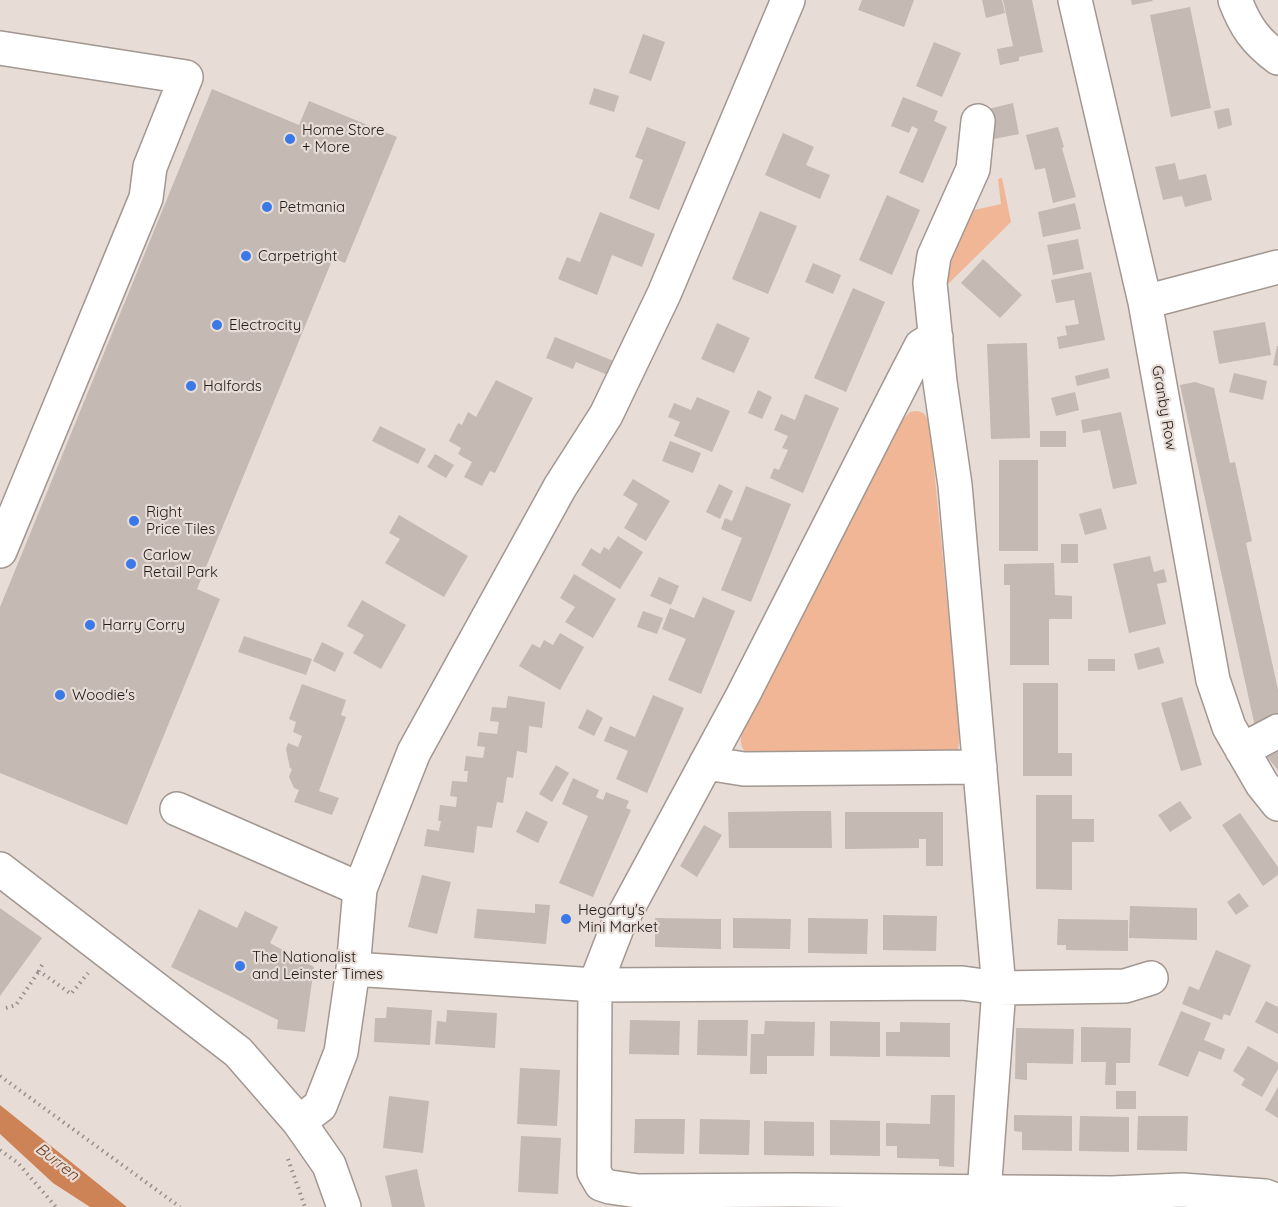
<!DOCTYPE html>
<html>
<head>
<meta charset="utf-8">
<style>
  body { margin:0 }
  canvas { display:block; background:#e8dcd6 }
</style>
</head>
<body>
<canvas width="1278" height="1207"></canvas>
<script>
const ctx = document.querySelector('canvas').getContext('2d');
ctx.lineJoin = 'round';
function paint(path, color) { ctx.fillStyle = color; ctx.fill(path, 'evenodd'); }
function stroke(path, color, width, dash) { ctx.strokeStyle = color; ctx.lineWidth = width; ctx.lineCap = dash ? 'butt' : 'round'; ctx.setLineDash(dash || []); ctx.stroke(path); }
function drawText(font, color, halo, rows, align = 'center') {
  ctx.font = font + ' Quicksand,sans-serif'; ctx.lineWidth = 4.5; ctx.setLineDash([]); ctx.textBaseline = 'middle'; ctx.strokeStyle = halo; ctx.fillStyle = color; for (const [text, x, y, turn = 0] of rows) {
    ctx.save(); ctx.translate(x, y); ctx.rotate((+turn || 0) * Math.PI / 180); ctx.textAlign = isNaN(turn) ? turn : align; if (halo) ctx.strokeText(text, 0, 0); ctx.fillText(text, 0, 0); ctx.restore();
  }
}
paint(new Path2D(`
  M1002,178L1011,222L947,285L946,264L970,211L1001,204L998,179Z
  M916,411C926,412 927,417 930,427L960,733L958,750L950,756L747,754C736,742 742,733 748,720L898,425L910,412Z`), '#f0b695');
paint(new Path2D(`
  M0,1105L127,1207H90L53,1183L0,1134Z`), '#cd8356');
paint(new Path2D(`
  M862,0H914L904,27L858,10Z
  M982,0H1002L1005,13L986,18Z
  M1003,0H1032L1043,52L1019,57V61L1000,65L997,49L1013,46Z
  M1131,0H1152L1153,1L1132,5Z
  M1190,7L1211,108L1171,117L1150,15Z
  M643,34L665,42L651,81L629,73Z
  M934,42L961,53L942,97L916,86Z
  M594,88L619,96L614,112L589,104Z
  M212,89L299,125L309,101L397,137L345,263L333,258L197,589L220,599L127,825L0,773V607Z
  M903,97L938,111L934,121L947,127L923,183L899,173L918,129L912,126L909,133L891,126Z
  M1013,103L1019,134L994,139L988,109Z
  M1229,108L1232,125L1218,129L1214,111Z
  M647,127L686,142L659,210L629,198L643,160L635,157Z
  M1058,127L1064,147L1062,148L1076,197L1053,203L1045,168L1035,170L1026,135Z
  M783,133L814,147L806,165L830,175L820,199L765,175Z
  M1175,163L1179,180L1206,174L1212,200L1185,207L1182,196L1163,200L1155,167Z
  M887,195L920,210L892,275L859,260Z
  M1075,203L1081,229L1043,237L1038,212Z
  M760,211L797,226L768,294L732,279Z
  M600,212L655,234L642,267L612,255L597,295L558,279L567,257L580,262Z
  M1078,239L1084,269L1053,275L1047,245Z
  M983,259L1022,295L1000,318L961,283Z
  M813,263L841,275L833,294L805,282Z
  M1091,272L1105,340L1059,349L1057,337L1067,335L1065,326L1079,324L1074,300L1056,303L1051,280Z
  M853,288L885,302L846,392L814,378Z
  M1265,322L1271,355L1219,364L1213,331Z
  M717,323L750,338L734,373L701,359Z
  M555,337L616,362L610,376L576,362L573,369L546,358Z
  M1027,343L1030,438L991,439L987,344Z
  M1277,346H1278V366L1273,365Z
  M1108,368L1110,378L1077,386L1075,376Z
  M1234,373L1267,381L1263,400L1229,392Z
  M496,380L533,398L495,473L490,471L482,486L464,477L472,462L458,454L461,448L449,441L458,423L462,425L468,412L476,417Z
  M1195,382L1214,388L1230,463L1235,462L1252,541L1246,543L1278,690V725L1257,736L1180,385Z
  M758,390L772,397L762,419L748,413Z
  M1075,392L1079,410L1056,416L1051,398Z
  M805,394L839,408L803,493L770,478L774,468L779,470L788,450L782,448L788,436L774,430L781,414L795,420Z
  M697,397L730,411L712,452L674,436L680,422L668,417L674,403L691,410Z
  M1121,412L1137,484L1113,489L1100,430L1083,433L1081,420Z
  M380,426L426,449L418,464L372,441Z
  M1040,431H1066V447H1040Z
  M670,441L701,453L693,473L662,461Z
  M435,454L454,465L446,478L427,467Z
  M999,460H1038V551H999Z
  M633,479L670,501L646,541L624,528L638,504L623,495Z
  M719,484L733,491L720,519L706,512Z
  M746,486L791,504L751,602L721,590L742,538L721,529L725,518L732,521Z
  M1101,508L1107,529L1085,535L1079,514Z
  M399,515L468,556L444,597L385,563L400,539L389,533Z
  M618,536L643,552L620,589L581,565L591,548L600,554L604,547L609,550Z
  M1061,544H1078V563H1061Z
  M1150,556L1154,572L1164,569L1167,582L1157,584L1166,624L1129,633L1113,564Z
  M1054,563L1055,595L1072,596V619H1049V665H1010V585H1004V564Z
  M574,574L616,599L593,638L565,622L575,607L560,598Z
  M659,577L679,586L671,605L650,596Z
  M703,597L735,611L701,694L668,680L686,639L662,629L670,608L694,618Z
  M362,600L406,625L381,669L353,653L364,635L347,626Z
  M643,611L663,618L657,634L637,627Z
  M560,633L584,647L560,690L519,666L532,644L540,648L544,640L553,645Z
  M244,636L312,659L306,675L238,652Z
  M322,642L344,653L335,672L313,661Z
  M1159,647L1164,663L1138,670L1134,654Z
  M1088,659H1115V671H1088Z
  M1023,683H1058V753H1072V776H1023Z
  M302,684L346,700L341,715L346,717L319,791L339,798L332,815L294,802L299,790L294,788L289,777L292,769L290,768L286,749L288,743L298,747L302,736L293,732L296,722L289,719Z
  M653,695L684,708L647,793L616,779L628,751L604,741L610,726L635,737Z
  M508,696L545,702L542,728L529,726L527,753L517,751L513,778L507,777L503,803L497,802L492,828L477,826L474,853L424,846L427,829L439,831L441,821H438L440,805L456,807L457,797L450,796L452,781L467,782L468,771H464L466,756L483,758L485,747L477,746L479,732L497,734L499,722L490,721L492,707L506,708Z
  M1182,697L1202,765L1181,771L1161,703Z
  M587,709L603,718L594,736L578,728Z
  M1278,740V770L1263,752Z
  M556,765L569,773L552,802L539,794Z
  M573,778L599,790L596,797L603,800L606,792L629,801L626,808L631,810L593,897L559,883L588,816L562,804Z
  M1036,795H1072V819H1094V842H1072V890L1036,889Z
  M1180,801L1192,818L1170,832L1158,815Z
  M526,811L548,822L538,843L516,832Z
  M806,811H831L832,848H729L728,812Z
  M845,812H943V866H926V839H919V848L845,849Z
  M1240,813L1278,867V875L1263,886L1222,825Z
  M704,825L722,835L697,877L680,866Z
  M422,875L451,882L437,934L408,927Z
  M1239,893L1249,906L1236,915L1227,902Z
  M535,904L550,905L546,944L474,938L477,909L535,913Z
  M1130,906L1197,908V940L1129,938Z
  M0,908L42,938L0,996Z
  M199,909L237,928L245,911L278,927L270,943L314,967L305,1032L277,1029L278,1020L171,967Z
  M883,915L937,916L936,951L883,950Z
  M655,918L721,919V949L655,947Z
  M733,918L791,919L790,949L733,948Z
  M808,918L868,919L867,954L808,953Z
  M1058,919L1128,920V951L1066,950V945H1057Z
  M1216,950L1251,965L1230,1016L1224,1014L1222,1020L1182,1004L1189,986L1199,990Z
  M1266,1001L1278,1007V1034L1255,1022Z
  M387,1007L432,1010L430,1045L374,1042L375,1018H386Z
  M447,1010L497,1013L495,1048L435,1044L437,1021L446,1022Z
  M1181,1011L1211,1023L1204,1040L1225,1049L1221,1060L1199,1051L1188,1077L1158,1065Z
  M630,1020L680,1021L679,1055L629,1054Z
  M698,1020H748L747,1056L697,1055Z
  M765,1021L815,1022L814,1056H767V1074H750L751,1034H764Z
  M830,1021L880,1022V1057L830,1056Z
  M900,1022L950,1023V1057L886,1056V1032H900Z
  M1081,1027L1131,1028L1130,1063H1116V1085H1105L1106,1062H1081Z
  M1016,1028L1074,1029L1073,1064L1027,1063V1080L1015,1079Z
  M1248,1046L1278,1063V1069L1262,1097L1241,1085L1245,1079L1233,1071Z
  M520,1068L560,1070L557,1126L517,1124Z
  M1278,1087V1118L1265,1110Z
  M1116,1091H1136V1109H1116Z
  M931,1095H955L954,1167L939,1166V1159L897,1158V1146H886V1123L930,1124Z
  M389,1096L429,1101L423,1153L383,1148Z
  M1014,1115L1072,1116V1151L1022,1150V1132L1014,1131Z
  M1080,1116L1129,1117V1152L1079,1151Z
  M1138,1116H1188L1187,1151L1137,1150Z
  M635,1119H685L684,1154L634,1153Z
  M700,1119L750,1120L749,1155L699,1154Z
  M830,1120L880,1121V1156L830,1155Z
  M764,1121L814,1122V1156L764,1155Z
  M521,1136L561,1138L558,1194L518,1192Z
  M417,1169L425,1207H392L385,1176Z`), '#c4b9b3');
const minor = new Path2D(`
  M1075,0L1145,302L1213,680L1229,727L1262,784L1278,804
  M1235,0C1245,26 1255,41 1278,58
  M0,48L186,77L150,167L146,198L0,551
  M978,121L973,169L934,256L930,283L940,382L955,485L999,988L983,1207
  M1145,302L1278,267
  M936,337L921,346L906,375L743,695L617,928L595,985L594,1172L601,1184L610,1187L638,1191L795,1190L1112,1193L1182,1190L1265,1196L1278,1201
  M1242,750L1278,731
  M706,763L744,769L980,767
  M177,809L360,889
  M0,869L238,1052L299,1122L329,1165L344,1207
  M353,969L595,985L962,983L999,988L1125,986L1151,978
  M299,1122L320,1106L341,1052L353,969L360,889L414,752L560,487L606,415L664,294L788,0`);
stroke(minor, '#a29791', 36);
stroke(new Path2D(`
  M42,965L39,971L71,994L88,973
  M6,1008L16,1005L39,971
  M0,1076L180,1207
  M0,1150L18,1163L56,1207
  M288,1159L305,1207`), '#978e8a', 4, [1.5, 4.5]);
stroke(minor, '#fff', 33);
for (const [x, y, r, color] of [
  [290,139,6,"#3b79e8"],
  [267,207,6,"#3b79e8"],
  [246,256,6,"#3b79e8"],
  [217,325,6,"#3b79e8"],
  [191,386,6,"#3b79e8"],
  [134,521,6,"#3b79e8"],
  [131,564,6,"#3b79e8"],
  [90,625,6,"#3b79e8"],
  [60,695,6,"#3b79e8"],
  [566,919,6,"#3b79e8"],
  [240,966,6,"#3b79e8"]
]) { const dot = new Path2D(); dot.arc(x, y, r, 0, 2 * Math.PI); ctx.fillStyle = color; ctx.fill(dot); stroke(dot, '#e8dcd6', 2); }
drawText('15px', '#1e1a18', '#e8dcd6', [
  ["Home Store",302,130],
  ["+ More",302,147],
  ["Petmania",279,207],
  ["Carpetright",258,256],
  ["Electrocity",229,325],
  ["Halfords",203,386],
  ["Right",146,512],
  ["Price Tiles",146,529],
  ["Carlow",143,555],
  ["Retail Park",143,572],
  ["Harry Corry",102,625],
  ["Woodie's",72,695],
  ["Hegarty's",578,910],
  ["Mini Market",578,927],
  ["The Nationalist",252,957],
  ["and Leinster Times",252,974]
], 'left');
drawText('15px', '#1e1a18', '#e8dcd6', [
  ["Granby Row",1164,408,80]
]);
drawText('italic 16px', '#703d1d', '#e8dcd6', [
  ["Burren",57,1162,38]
]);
</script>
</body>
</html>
